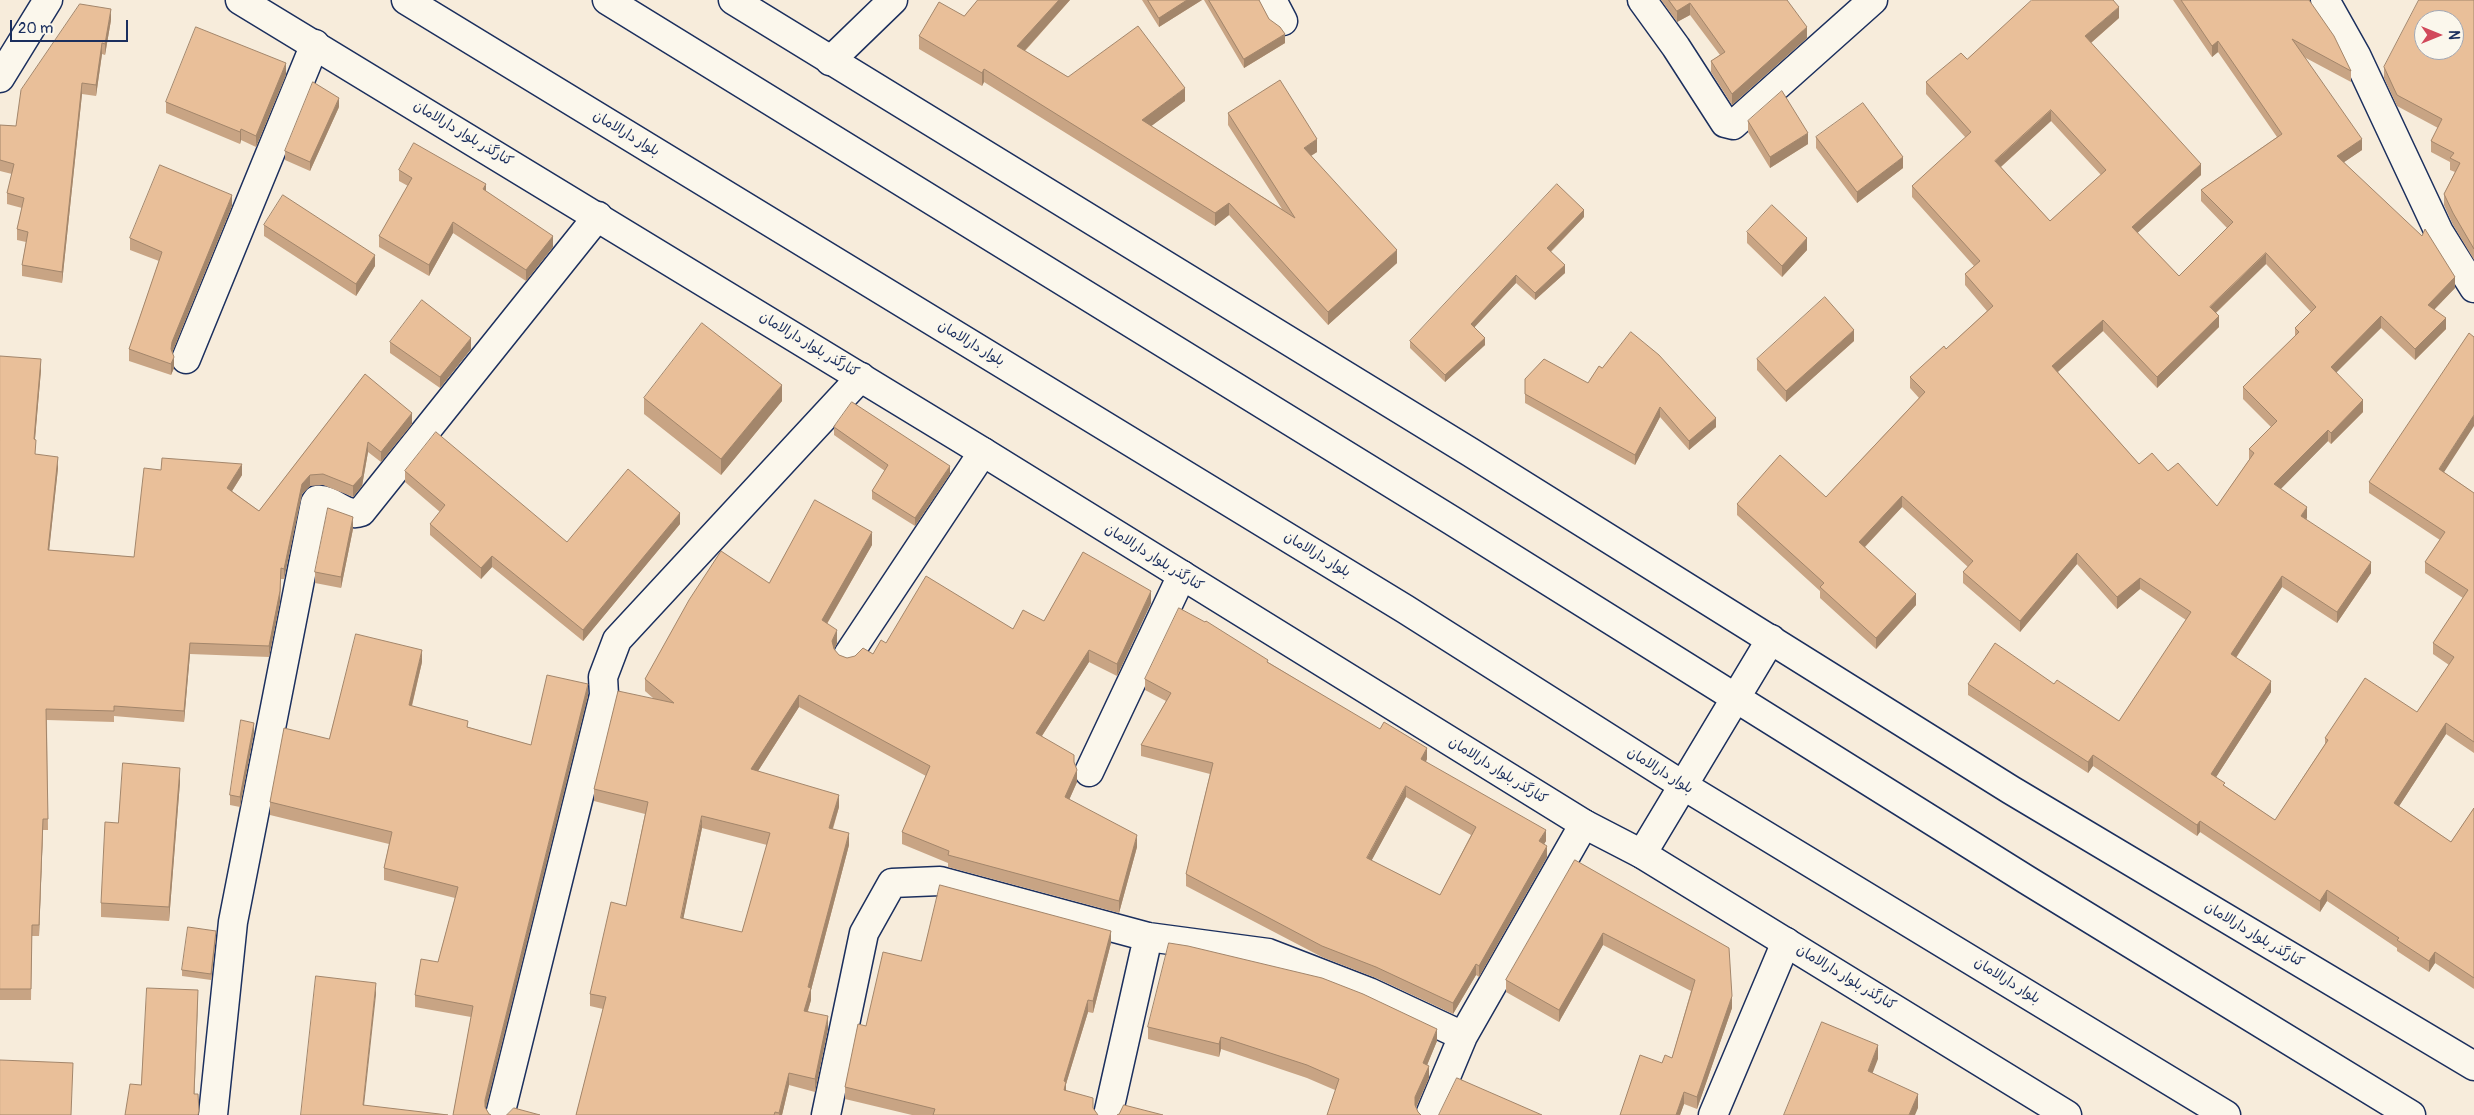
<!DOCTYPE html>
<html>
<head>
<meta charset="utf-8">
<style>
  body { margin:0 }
  #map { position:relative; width:2474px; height:1115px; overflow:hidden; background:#f7ecdb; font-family:Pangolin,sans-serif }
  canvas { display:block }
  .north { position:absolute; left:2414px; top:10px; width:50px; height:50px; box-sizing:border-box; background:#fbf7ec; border:1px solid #a1a7b3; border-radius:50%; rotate:90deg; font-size:14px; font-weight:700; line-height:20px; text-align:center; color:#1b2f5e }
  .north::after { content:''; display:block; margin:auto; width:18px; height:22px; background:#d1495b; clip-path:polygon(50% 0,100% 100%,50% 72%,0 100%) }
  .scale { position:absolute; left:10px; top:20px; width:118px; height:22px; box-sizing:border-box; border:2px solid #1b2f5e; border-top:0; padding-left:6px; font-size:15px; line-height:18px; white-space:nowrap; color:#1b2f5e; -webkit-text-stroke:4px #fbf7ec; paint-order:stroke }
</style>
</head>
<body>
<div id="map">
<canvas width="2474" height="1115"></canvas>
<div class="north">N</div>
<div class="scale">20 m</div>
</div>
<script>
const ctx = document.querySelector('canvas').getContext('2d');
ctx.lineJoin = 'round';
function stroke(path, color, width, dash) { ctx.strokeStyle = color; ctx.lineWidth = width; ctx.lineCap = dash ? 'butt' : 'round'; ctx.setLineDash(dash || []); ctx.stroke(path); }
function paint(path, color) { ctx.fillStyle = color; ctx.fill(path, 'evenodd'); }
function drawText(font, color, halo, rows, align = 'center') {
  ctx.font = font + ' Pangolin,"Playpen Sans Arabic",sans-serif'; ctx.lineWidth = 4; ctx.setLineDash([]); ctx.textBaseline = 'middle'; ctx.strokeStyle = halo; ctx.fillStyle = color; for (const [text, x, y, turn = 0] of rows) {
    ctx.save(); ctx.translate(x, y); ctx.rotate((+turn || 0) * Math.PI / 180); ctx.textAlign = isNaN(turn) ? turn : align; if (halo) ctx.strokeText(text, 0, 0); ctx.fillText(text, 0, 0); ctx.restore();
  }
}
const minor = new Path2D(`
  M1272,0L1283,21
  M1642,0L1676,47L1725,123L1733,125L1873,0
  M2325,0L2356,55L2439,232L2474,288
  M830,61L893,0
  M0,78L48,0
  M186,359L315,44
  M848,655L983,452
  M1089,772L1182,575
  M213,1115L233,922L315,503L317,500C333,498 345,518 361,512L598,216
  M500,1115L604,695L603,677L617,640L861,377
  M826,1115L864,933L892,883L940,881L1148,937L1268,953L1369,992L1463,1036
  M1108,1115L1148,937
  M1430,1115L1463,1036L1584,824
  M1713,1115L1786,942`);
const tertiary = new Path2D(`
  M240,0L983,452L1584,824L1642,854L2067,1115
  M733,0L1470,452L2011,790L2474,1066`);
const secondary = new Path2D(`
  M406,0L1405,609L1684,786L2226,1115
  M607,0L1451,520L2027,880L2411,1115
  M1642,854L1771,639`);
stroke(minor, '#1b2f5e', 31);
stroke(tertiary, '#1b2f5e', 31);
stroke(secondary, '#1b2f5e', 31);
stroke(minor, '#fbf7ec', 28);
stroke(tertiary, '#fbf7ec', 28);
stroke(secondary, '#fbf7ec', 28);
paint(new Path2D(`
  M978,0H1070L1025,51L1068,77L1185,101L1151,126L1282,209L1228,125V113L1317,152L1311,156L1397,263L1328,325L1229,215L1215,226L984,82L982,86L919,49V36L964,16Z
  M1142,0H1202L1159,27Z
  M1204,0H1259L1269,19L1285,43L1244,68Z
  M1661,0H1787L1807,38L1732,105L1711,72V61L1720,55L1690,15L1677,22Z
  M2173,0H2309L2351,71V82L2304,57L2362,150L2344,162L2455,288L2434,310L2446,329L2415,360L2381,328L2336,372L2363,412L2331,444L2328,441L2280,489L2307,518L2306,519L2371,573L2337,623L2282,587L2236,658L2271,692L2216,777L2225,786L2275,820L2325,744V738L2417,712L2449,665L2433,654V643L2463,598L2425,573V562L2440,540L2369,493V482L2444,472L2474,493V753L2446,734L2399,806L2451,842L2474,808V989L2435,963L2429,972L2397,951V948L2327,901L2320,912L2200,832L2197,836L2093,766L2088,773L1968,695V684H2054L2119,721L2186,620L2140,589L2117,609L2077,564L2020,632L1963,583V572L1968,567L1902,507L1865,547L1916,605L1876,649L1820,598V591L1737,515V504L1826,497L1919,398L1910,388V377L1946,349L1987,311L1965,285V274L1974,266L1912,197V186L1966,138L1926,94V82L1967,59L2119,18L2091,43L2201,175L2137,233L2179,276L2227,228L2201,201V190L2277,137L2218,52L2212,57ZM2051,121L2101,175L2050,221L2001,167ZM2266,264L2311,312L2295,328V336L2243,387V399L2271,427L2249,449V460L2217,506L2168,471L2139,464L2058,372L2103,331L2157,388L2219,327L2216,313Z
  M2474,0V260L2453,225L2444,205V194L2455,172L2450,170V162L2431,152V141L2438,128L2397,106L2384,78V67Z
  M111,20L105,55L102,54L96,96L82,94L62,283L22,276V265L26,242L17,240V229L22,208L7,204V193L12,174L0,171V125L16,126Z
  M286,75L256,147L241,140L240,144L166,113V102Z
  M339,107L310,171L285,160V151Z
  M1748,121L1808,144L1770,168L1748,132Z
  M1816,137L1903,168L1857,203L1816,148Z
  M399,170L486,191L553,247L526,281L453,233L429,276L379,247V236L408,186L399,181Z
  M232,206L172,353L174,368L171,375L129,361V349L159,261L130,250V238Z
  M1584,217L1551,252L1565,273L1535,300L1516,283L1474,327L1485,345L1445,382L1410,348V341Z
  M264,225L375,266L356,296L264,236Z
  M1747,232L1807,250L1782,277L1747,243Z
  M1854,341L1786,402L1757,370V359Z
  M390,342L471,349L440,388L390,353Z
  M0,356L41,370L35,439V454L58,468L49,550L134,557L161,470L242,475L232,491L259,511L365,374L412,424L381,462L368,452L362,486L353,497L323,485L310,486L302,494L284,579H281L280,602L269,657L190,654L184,722L114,716V722L47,720L48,830H43L39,936H32L31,1000H0Z
  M1599,366L1716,427L1689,450L1660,417L1635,465L1525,403V379L1588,383Z
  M644,398L782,401L721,475L644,414Z
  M834,427L950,474L915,526L872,499V491L885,471L834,435Z
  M405,471L567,542L680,524L583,641L492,567L481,579L430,535V524L440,512L405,482Z
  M353,529L341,588L315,583V572Z
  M872,545L827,624L837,643L834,650L839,655L847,658L873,654L886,643L1013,629L1044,621L1151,603L1117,676L1089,662L1042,736L1074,764L1077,782L1069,800L1137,847L1119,913L948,867V863L902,844V832L926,776L799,707L758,771L839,807L833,829L849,845L811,990V1000L808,1011L828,1029L815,1092L789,1085L782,1115H576L603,1009L590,1006V994L626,906L645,814L594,801V789L653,698L645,691V679L769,583ZM702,828L767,845L742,932L683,919Z
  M422,662L412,706L468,727L531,745L588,696L453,1115L471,1017L415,1007V995L438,962L455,898L384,880V868L389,844L270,815V802L329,739Z
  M1268,662L1427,759L1426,762L1546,841L1544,844L1547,857L1479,977L1476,975L1453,1014L1376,978L1322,957L1186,886V874L1210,774L1141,756V745L1166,701L1145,690V679ZM1406,797L1471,835L1440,895L1371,861Z
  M254,733L240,807L230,805V795Z
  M180,782L169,921L101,917V903Z
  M1575,860L1732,1008L1697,1109L1684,1104L1680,1115H1620L1662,1063L1672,1058L1691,991L1603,945L1559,1022L1506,992V980Z
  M216,937L211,980L182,976V970Z
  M1111,943L1093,1013L1088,1012L1066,1084V1091L1098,1115H912L845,1099V1087L866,1026L921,961Z
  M1148,1027L1437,1041L1427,1065L1429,1078L1416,1108L1335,1090L1307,1078L1221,1049L1219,1057L1148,1039Z`), '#c8a484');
paint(new Path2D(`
  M1059,0H1070L1017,59V46Z
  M1187,0H1202L1159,27V18Z
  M1690,3V15L1677,22V11Z
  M2119,7V18L2085,48V36Z
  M111,9V20L105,55V44Z
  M1807,27V38L1732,105V94Z
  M1285,34V43L1244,68V59Z
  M2218,41V52L2212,57V46Z
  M102,43V54L96,96V85Z
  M286,63V75L256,147V136Z
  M984,69V82L982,86V73Z
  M82,83V94L62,283V272Z
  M1185,88V101L1142,133V120Z
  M339,98V107L310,171V162Z
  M2051,110V121L1995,172V161Z
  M241,129V140L240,144V132Z
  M1808,133V144L1770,168V157Z
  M1317,139V152L1304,160V148Z
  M2362,139V150L2337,167V156Z
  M1903,157V168L1857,203V192Z
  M2201,164V175L2132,238V227Z
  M486,184V195L483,189Z
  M232,195V206L172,353L171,349L172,342Z
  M1229,203V215L1215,226V213Z
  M1584,210V217L1547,255V248Z
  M453,222V233L429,276V265Z
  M553,236V247L526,281V270Z
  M1807,238V250L1782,277V266Z
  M1397,250V263L1328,325V312Z
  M2266,253V264L2210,318V307Z
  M375,255V266L356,296V284Z
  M1565,265V273L1535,300V293Z
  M1516,275V283L1471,331V324Z
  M2455,277V288L2428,316V305Z
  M2219,316V327L2157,388V377Z
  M2381,316V328L2331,378V367Z
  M2446,318V329L2415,360V349Z
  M2103,320V331L2052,377V366Z
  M1854,330V341L1786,402V391Z
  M471,338V349L440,388V377Z
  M1485,338V345L1445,382V375Z
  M174,357V368L171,375V364Z
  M41,359V370L34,450V439Z
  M782,385V401L721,475V459Z
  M2363,400V412L2331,444V433Z
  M1660,407V417L1635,465V455Z
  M412,413V424L381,462V452Z
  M2474,415V426L2439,480V469Z
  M1716,418V427L1689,450V441Z
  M2328,430V441L2274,496V484Z
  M368,442V452L362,486L353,497V486Z
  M58,457V468L48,561V550Z
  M242,464V475L227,499V488Z
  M950,466V474L915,526V518Z
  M310,475V486L302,494L284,579V569L302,484Z
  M1902,496V507L1859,553V542Z
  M2307,507V518L2301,527V516Z
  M680,513V524L583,641V630Z
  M353,517V529L341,588V577Z
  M872,532V545L822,632V620Z
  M2077,553V564L2020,632V621Z
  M492,556V567L481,579V568Z
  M2371,562V573L2337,623V612Z
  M281,568L280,602L269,657V646Z
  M2282,576V587L2231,665V654Z
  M2140,578V589L2117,609V597Z
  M1151,591V603L1117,676V664Z
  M1916,594V605L1876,649V638Z
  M837,630V643L832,654V641Z
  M190,643V654L184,722V711Z
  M422,650V662L409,717V705Z
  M1089,650V662L1036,745V733Z
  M2271,681V692L2211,785V774Z
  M588,684V696L485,1112V1100Z
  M799,695V707L751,782V769Z
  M254,723V733L240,807V797Z
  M2446,723V734L2394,814V803Z
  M1427,748V759L1421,770V759Z
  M2093,755V766L2088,773V762Z
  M180,768V782L169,921V907Z
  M1077,770V782L1065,809V797Z
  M1406,786V797L1367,869V858Z
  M839,795V807L829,840V828Z
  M702,816V828L681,930V918Z
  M43,819V830L39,936V925Z
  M2200,821V832L2197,836V825Z
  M1546,830V841L1539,852V841Z
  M849,833V845L811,990V1000L804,1023V1011L808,987Z
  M1137,835V847L1119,913V901Z
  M1547,846V857L1479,977V966Z
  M2327,890V901L2320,912V901Z
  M216,931V937L211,980V974Z
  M1111,931V943L1093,1013V1001Z
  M1603,933V945L1559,1022V1010Z
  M2435,952V963L2429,972V961Z
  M1476,964V975L1453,1014V1003Z
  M376,983V995L363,1115V1105Z
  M198,990V1002L194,1105V1094Z
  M1732,996V1008L1697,1109V1097Z
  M1088,1000V1012L1066,1084V1094L1064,1102V1081Z
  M828,1016V1029L815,1092V1079Z
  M1437,1029V1041L1423,1075V1063Z
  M1221,1037V1049L1219,1057V1044Z
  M1878,1045V1059L1868,1085V1071Z
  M1429,1066V1078L1415,1109V1097Z
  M789,1073V1085L782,1115H779Z
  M1684,1092V1104L1680,1115H1676Z
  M1918,1094V1108L1915,1115H1909Z`), '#a3866b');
const building = new Path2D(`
  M978,0H1059L1017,46L1068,77L1138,26L1185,88L1142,120L1295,218L1228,113L1280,80L1317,139L1304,148L1397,250L1328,312L1229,203L1215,213L984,69L982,73L919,36L939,2L964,16Z
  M1148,0H1187L1159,18Z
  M1209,0H1259L1269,19L1280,27L1285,34L1244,59Z
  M1669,0H1787L1807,27L1732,94L1711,61L1725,52L1690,3L1677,11Z
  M2032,0H2113L2119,7L2085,36L2201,164L2132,227L2179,276L2233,222L2201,190L2282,134L2218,41L2212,46L2181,0H2309L2334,36L2351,71L2292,39L2362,139L2337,156L2422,236L2425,229L2455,277L2428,305L2446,318L2415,349L2381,316L2331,367L2363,400L2331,433L2328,430L2274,484L2307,507L2301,516L2371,562L2337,612L2282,576L2231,654L2271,681L2211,774L2225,783L2223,785L2275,820L2328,740L2325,738L2365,678L2417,712L2454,657L2433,643L2468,590L2425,562L2445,532L2369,482L2469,333L2474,337V415L2439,469L2474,493V742L2446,723L2394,803L2451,842L2474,808V978L2435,952L2429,961L2397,940L2399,938L2327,890L2320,901L2200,821L2197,825L2093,755L2088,762L1968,684L1995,643L2054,684L2057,680L2119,721L2191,612L2140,578L2117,597L2077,553L2020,621L1963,572L1973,561L1902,496L1859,542L1916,594L1876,638L1820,587L1824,583L1737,504L1780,455L1826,497L1925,392L1910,377L1944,346L1946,349L1993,306L1965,274L1980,261L1912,186L1971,132L1926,82L1961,53L1967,59ZM2051,110L2106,170L2050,221L1995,161ZM2266,253L2316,307L2295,328L2299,332L2243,387L2277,421L2249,449L2254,453L2217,506L2178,463L2168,471L2152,453L2139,464L2052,366L2103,320L2157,377L2219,316L2210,307Z
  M2419,0H2474V249L2453,213L2444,194L2460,163L2450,158L2454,153L2431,141L2442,119L2397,95L2384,67ZM2424,20H2454V50H2424Z
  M80,4L111,9L105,44L102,43L96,85L82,83L62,272L22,265L28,232L17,229L24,198L7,193L14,164L0,160V125L16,126L21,90Z
  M196,27L286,63L256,136L241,129L240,132L166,102Z
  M313,82L339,98L310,162L285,151Z
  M1782,91L1808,133L1770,157L1748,121Z
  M1863,103L1903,157L1857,192L1816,137Z
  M414,143L486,184L483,189L553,236L526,270L453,222L429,265L379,236L412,178L399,170Z
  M160,165L232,195L172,342L171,349L174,357L171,364L129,349L162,252L130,238Z
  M1557,184L1584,210L1547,248L1565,265L1535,293L1516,275L1471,324L1485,338L1445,375L1410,341Z
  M283,195L375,255L356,284L264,225Z
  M1772,205L1807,238L1782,266L1747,232Z
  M1825,297L1854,330L1786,391L1757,359Z
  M422,300L471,338L440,377L390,342Z
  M702,323L782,385L721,459L644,398Z
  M1631,332L1659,355L1716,418L1689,441L1660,407L1635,455L1525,394V379L1544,359L1588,383L1599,366L1602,368Z
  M0,356L41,359L34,439L36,440L35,454L58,457L48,550L134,557L144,468L161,470L162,458L242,464L227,488L259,511L365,374L412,413L381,452L368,442L362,476L353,486L323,474L310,475L302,484L284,569L281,568L280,591L269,646L190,643L184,711L114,706V711L46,709L48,819H43L39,925H32L31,989H0Z
  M852,402L950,466L915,518L872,491L888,465L834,427Z
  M436,432L567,542L628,469L680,513L583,630L492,556L481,568L430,524L445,505L405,471Z
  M815,500L872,532L822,620L837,630L832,641L834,649L839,655L847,658L855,656L863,648L873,654L881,640L886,643L926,576L1013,629L1023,610L1044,621L1083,552L1151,591L1117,664L1089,650L1036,733L1074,755V762L1077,770L1065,797L1137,835L1119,901L948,855L949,851L902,832L930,766L799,695L751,769L839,795L829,828L849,833L808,987L811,988L804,1011L828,1016L815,1079L789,1073L779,1113L775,1112L774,1115H576L606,997L590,994L611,902L626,906L648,802L594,789L618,691L674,703L645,679L689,600L721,551L769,583ZM702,816L770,833L742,932L681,918Z
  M328,508L353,517L341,577L315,572Z
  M1179,608L1205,622L1206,621L1268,660L1267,662L1380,729L1384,722L1427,748L1421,759L1546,830L1539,841L1547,846L1479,966L1476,964L1453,1003L1376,967L1322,946L1186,874L1213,763L1141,745L1171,693L1145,679ZM1406,786L1476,827L1440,895L1367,858Z
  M356,634L422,650L409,705L468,721L467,727L531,745L547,675L588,684L485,1100V1107L489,1114L491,1115H453L473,1006L415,995L421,959L438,962L458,887L384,868L392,832L270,802L284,728L329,739Z
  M241,720L254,723L240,797L230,795Z
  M123,763L180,768L169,907L101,903L105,822L118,823Z
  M1575,860L1729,948L1732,996L1697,1097L1684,1092L1676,1115H1620L1640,1055L1662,1063L1665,1055L1672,1058L1695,980L1603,933L1559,1010L1506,980Z
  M940,885L1111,931L1093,1001L1088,1000L1064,1081L1066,1082L1064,1090L1093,1098V1108L1098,1115H933L935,1109L845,1087L858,1024L866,1026L883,952L921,961Z
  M188,927L216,931L211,974L182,970Z
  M1169,943L1188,946L1322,978L1363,994L1437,1029L1423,1063L1429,1066L1415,1097V1105L1418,1112L1421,1115H1327L1339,1079L1307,1065L1221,1037L1219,1044L1148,1027Z
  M316,976L376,983L363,1105L448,1115H301Z
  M147,988L198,990L194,1094H198L199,1111L198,1115H125L130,1084L141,1085Z
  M1822,1022L1878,1045L1868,1071L1918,1094L1909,1115H1784Z
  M0,1060L73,1063L71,1115H0Z
  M1457,1078L1542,1115H1439Z
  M1124,1105L1163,1115H1117L1119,1114Z
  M514,1108L540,1115H507Z`);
paint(building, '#e9bf99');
stroke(building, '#a3866b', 1);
drawText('14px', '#1b2f5e', '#fbf7ec', [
  ["کنارگذر بلوار دارالامان",463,134,31],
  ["بلوار دارالامان",626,134,31],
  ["بلوار دارالامان",971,344,31],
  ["کنارگذر بلوار دارالامان",809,345,31],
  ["بلوار دارالامان",1317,555,31],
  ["کنارگذر بلوار دارالامان",1154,558,32],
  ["کنارگذر بلوار دارالامان",1498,771,32],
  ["بلوار دارالامان",1660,771,32],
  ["کنارگذر بلوار دارالامان",2254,935,31],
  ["کنارگذر بلوار دارالامان",1846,978,31],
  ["بلوار دارالامان",2007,981,32]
]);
</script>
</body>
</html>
